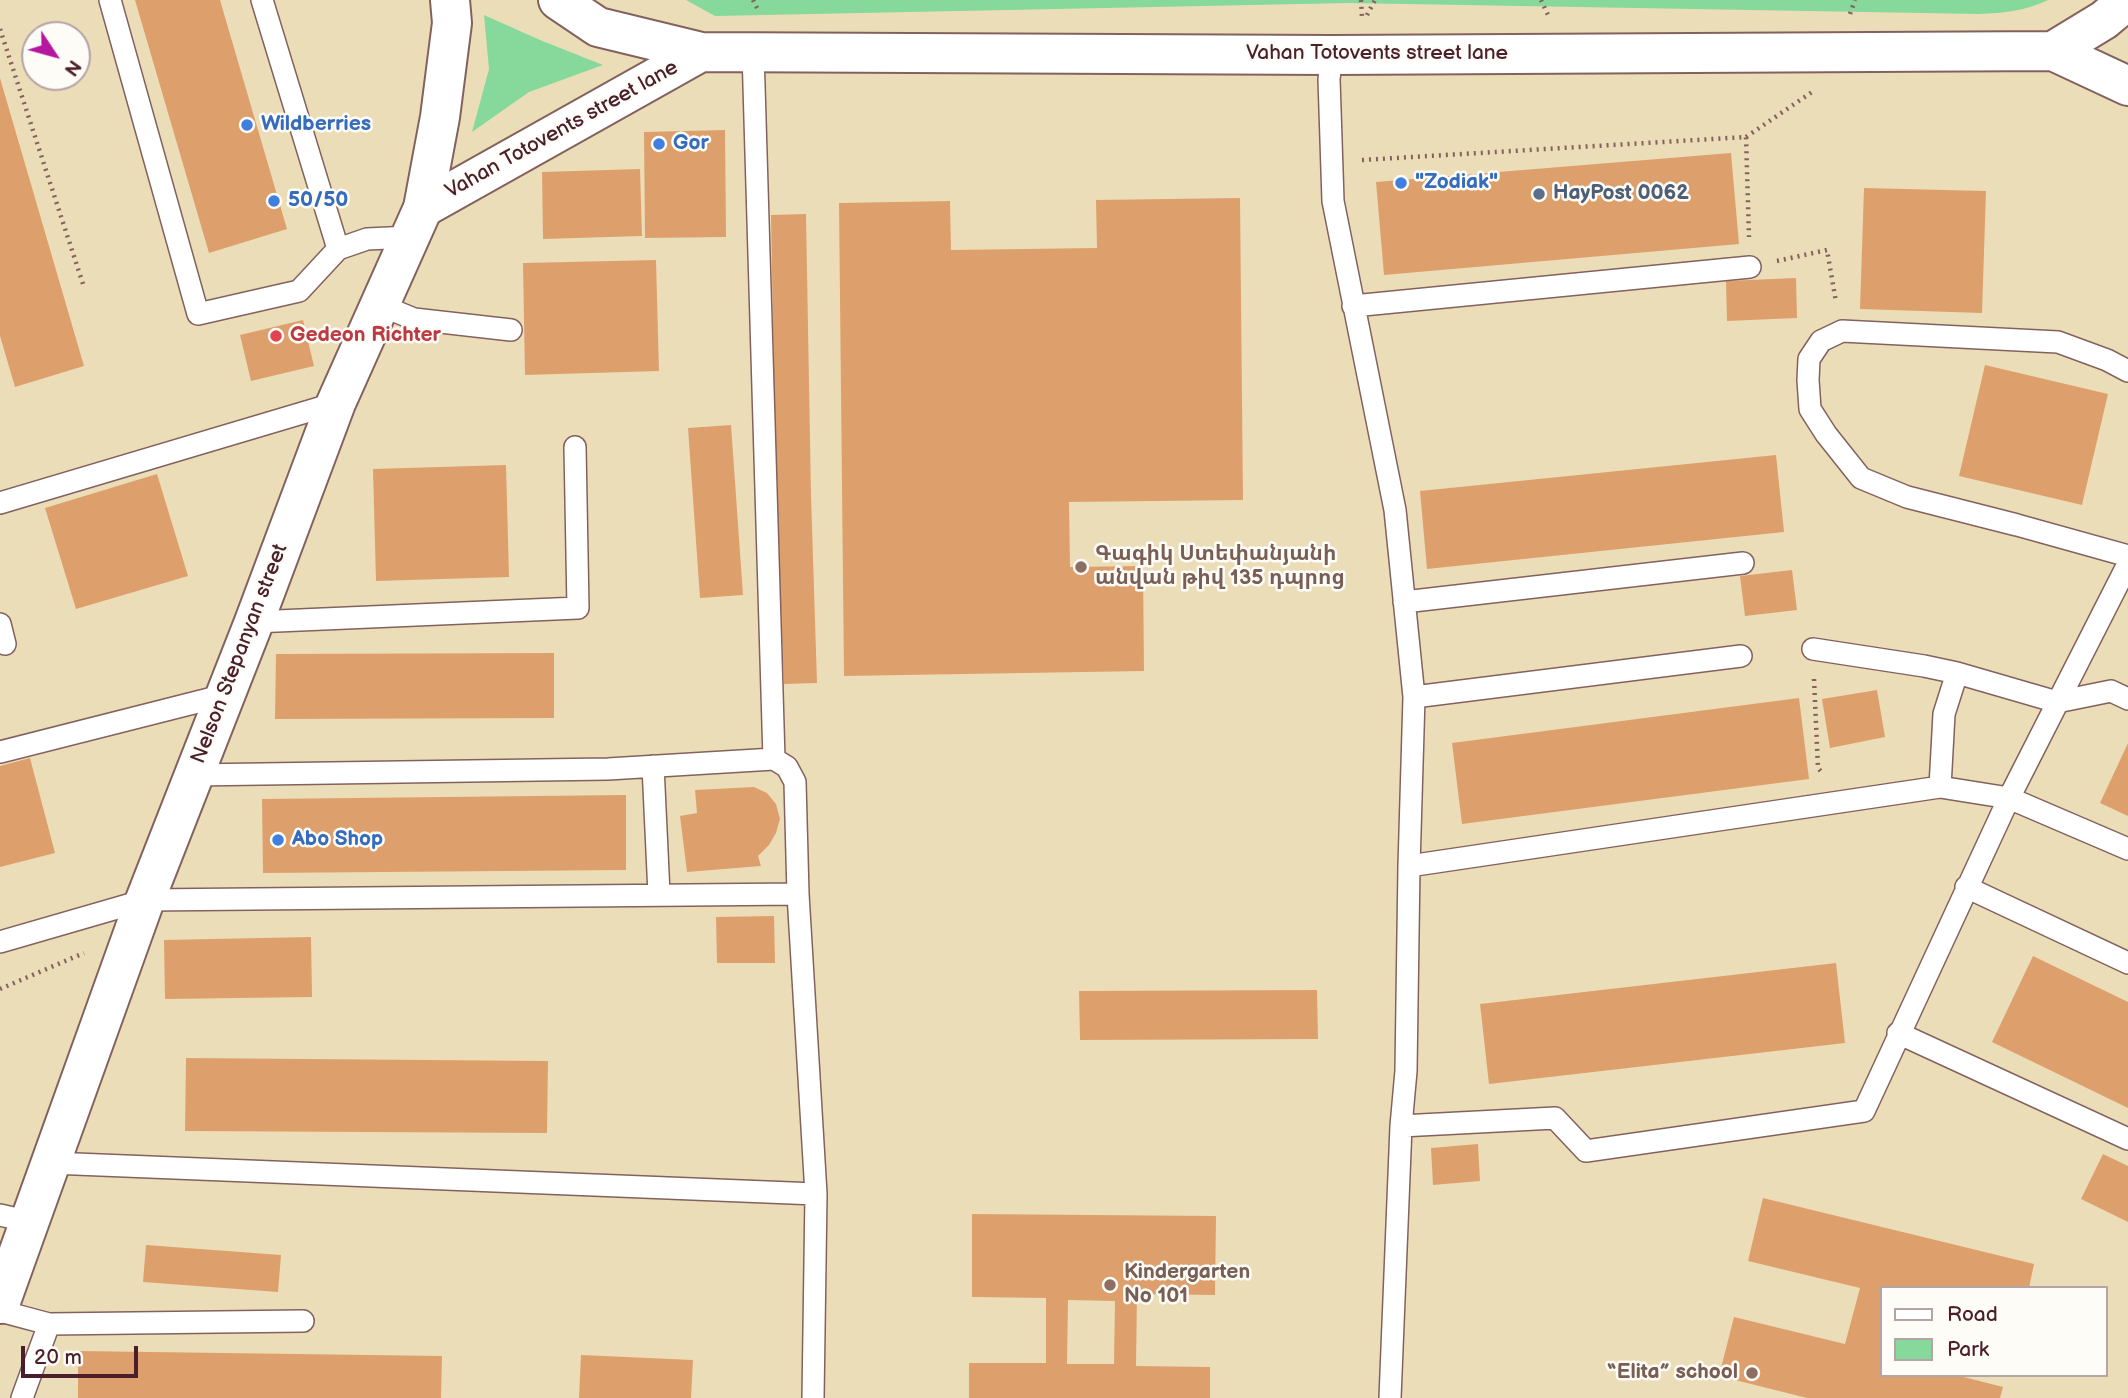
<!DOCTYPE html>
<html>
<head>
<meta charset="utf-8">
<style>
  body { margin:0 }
  #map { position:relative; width:2128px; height:1398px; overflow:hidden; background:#ecddb9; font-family:"Balsamiq Sans",sans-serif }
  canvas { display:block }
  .legend { position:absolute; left:1880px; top:1286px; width:228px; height:91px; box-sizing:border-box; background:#fdfcf7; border:2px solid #b5a4a5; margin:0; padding:9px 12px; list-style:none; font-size:21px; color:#4a1f2b }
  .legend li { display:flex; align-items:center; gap:14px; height:35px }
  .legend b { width:35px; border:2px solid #b5a4a5 }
  .north { position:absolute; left:21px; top:21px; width:70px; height:70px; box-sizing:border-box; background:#fdfcf7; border:2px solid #b5a4a5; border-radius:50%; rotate:126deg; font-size:19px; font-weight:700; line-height:28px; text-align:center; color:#4a1f2b }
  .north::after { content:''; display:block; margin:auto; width:24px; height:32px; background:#b5179e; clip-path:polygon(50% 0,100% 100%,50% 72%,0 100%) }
  .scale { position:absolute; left:21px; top:1346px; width:117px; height:32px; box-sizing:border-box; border:4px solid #4a1f2b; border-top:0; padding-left:9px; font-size:21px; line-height:24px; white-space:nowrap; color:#4a1f2b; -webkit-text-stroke:5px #fdfcf7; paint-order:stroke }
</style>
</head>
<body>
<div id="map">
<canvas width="2128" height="1398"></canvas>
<ul class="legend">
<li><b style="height:9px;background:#fff"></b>Road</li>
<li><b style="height:19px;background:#86d99a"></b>Park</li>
</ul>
<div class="north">N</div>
<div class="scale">20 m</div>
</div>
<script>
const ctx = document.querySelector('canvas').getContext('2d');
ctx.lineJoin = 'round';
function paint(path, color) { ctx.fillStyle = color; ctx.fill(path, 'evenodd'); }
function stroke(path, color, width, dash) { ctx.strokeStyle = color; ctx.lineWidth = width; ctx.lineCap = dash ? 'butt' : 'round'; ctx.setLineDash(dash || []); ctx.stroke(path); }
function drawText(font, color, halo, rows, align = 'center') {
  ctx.font = font + ' "Balsamiq Sans","Noto Sans Armenian",sans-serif'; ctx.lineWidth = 5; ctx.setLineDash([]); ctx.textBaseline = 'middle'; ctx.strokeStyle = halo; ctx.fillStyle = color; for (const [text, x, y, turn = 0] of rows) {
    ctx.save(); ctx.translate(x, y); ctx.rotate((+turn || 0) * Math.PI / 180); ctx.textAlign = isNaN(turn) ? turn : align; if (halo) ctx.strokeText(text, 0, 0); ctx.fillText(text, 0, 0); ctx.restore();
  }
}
paint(new Path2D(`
  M686,0H2048C2025,11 2004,13 1979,14L1349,3L715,16Z
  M484,15L540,40L603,65L529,92L472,132L489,69Z`), '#86d99a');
paint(new Path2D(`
  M135,0H220L287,229L209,253Z
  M0,78L84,366L15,387L0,336Z
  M725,130L726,237L645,238L644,132Z
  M1731,153L1739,244L1384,275L1376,182Z
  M640,169L642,236L543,239L542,172Z
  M1864,188L1986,191L1982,313L1860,309Z
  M1240,198L1243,500L1069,502L1070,567L1143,566L1144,671L844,676L839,203L950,201L951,250L1097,248L1096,200Z
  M806,214L811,495L817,683L784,684L776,495L771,215Z
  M656,260L659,371L525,375L523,263Z
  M1796,278L1797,318L1727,321L1726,281Z
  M303,320L314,366L251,381L240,335Z
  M1985,365L2108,394L2082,505L1959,476Z
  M731,425L743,595L700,598L688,428Z
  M1776,455L1784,532L1427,569L1420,491Z
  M506,465L509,577L376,581L373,469Z
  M157,474L188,576L76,609L45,508Z
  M1792,570L1797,610L1745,616L1740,576Z
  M554,653V718L275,719L276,654Z
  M1877,690L1885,737L1830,748L1822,699Z
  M1799,698L1809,779L1462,824L1452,743Z
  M2128,743V816L2100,803Z
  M30,758L55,853L0,867V766Z
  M754,787L767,793L776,804L780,819L776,833L769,845L758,856L761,866L687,872L680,816L697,813L695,790Z
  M626,795V870L263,873L262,799Z
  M774,916L775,963H717L716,917Z
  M311,937L312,997L165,999L164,940Z
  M2033,956L2128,1002V1108L1992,1042Z
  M1836,963L1845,1043L1489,1084L1480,1004Z
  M1317,990L1318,1039L1080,1040L1079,991Z
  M186,1058L548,1061L547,1133L185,1131Z
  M1478,1144L1480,1181L1433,1185L1431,1148Z
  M2103,1154L2128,1166V1222L2081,1199Z
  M1763,1198L2034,1264L2029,1288H1881V1375H1956L2003,1387L2000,1398H1807L1719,1376L1734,1317L1845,1344L1860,1288L1748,1261Z
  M972,1214L1216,1216L1215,1295L1137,1294L1136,1366L1210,1367V1398H969V1363H1046V1298L972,1297ZM1068,1300L1115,1301L1114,1364H1067Z
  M146,1245L281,1255L278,1292L143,1282Z
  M78,1351L442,1356L441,1398H78Z
  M581,1355L693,1360L691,1398H579Z`), '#dda06d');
const lane = new Path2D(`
  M110,0L198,314L299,291L338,249L367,239L410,237
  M262,0L338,249
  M753,52L774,759
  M1332,55L1329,79L1333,201L1395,510L1414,697L1409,866L1406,1071L1401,1126L1390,1398
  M380,305L414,319L511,330
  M1353,306L1750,267
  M2128,371L2107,360L2058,342L1842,331L1821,341L1809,359L1808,380L1810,409L1826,434L1861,478L1907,497L2017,525L2128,556
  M0,503L336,403
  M1404,602L1743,563
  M254,622L578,608L575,447
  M0,624L5,644
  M1813,649L1924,666L1957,673L2057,702L2111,691L2128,699
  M1414,697L1741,656
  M0,752L225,695
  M653,766L659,894
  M193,775L608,769L774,759L787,767L795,782L798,894L816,1194
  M1940,787L1944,714L1957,673
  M1409,866L1940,787L2009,798L2128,849
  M1966,887L2128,963
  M0,942L145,900L798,894
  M1898,1033L2128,1139
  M1401,1126L1555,1118L1586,1151L1864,1111L2009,798L2128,564
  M51,1163L816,1194L813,1398
  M0,1215L30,1222
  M0,1311L49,1324
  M22,1398L49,1324L303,1321`);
const street = new Path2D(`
  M558,0L598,27L701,52L1332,55L2053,51L2128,86
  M2053,51L2104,20L2128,0
  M423,208L701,52`);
const secondary = new Path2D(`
  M0,1304L145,900L254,622L336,403L423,208L440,117L452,23L450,0`);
stroke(lane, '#83625d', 24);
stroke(street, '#83625d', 42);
stroke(secondary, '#83625d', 42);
stroke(new Path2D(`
  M753,0L759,12
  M1361,0L1362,17
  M1541,0L1548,15
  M1850,14L1855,0
  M1367,15L1375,0
  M0,29L83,284
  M1746,137L1812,92
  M1362,160L1746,137L1749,237
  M1777,261L1827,250L1836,302
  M1814,679L1818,768L1823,774
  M0,989L84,953`), '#83625d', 4.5, [2, 5]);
stroke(lane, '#fff', 21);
stroke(street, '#fff', 38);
stroke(secondary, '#fff', 38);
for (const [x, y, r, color] of [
  [247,125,7,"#3f7fe0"],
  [659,144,7,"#3f7fe0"],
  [1401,183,7,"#3f7fe0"],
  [1539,194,7,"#5c6f8a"],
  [274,201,7,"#3f7fe0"],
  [276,336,7,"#e0444e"],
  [1081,567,7,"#8d6e63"],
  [278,840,7,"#3f7fe0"],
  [1110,1285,7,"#8d6e63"],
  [1752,1373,7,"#8d6e63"]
]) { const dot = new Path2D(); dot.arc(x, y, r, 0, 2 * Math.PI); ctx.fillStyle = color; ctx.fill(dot); stroke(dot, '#fdfcf7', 2.5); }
drawText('21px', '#4a1f2b', '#fdfcf7', [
  ["Vahan Totovents street lane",1377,54],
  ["Vahan Totovents street lane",562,130,-29],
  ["Nelson Stepanyan street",240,654,-69]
]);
drawText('bold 21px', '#366cbe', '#fdfcf7', [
  ["Wildberries",261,125],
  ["Gor",673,144],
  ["\"Zodiak\"",1415,183],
  ["50/50",288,201],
  ["Abo Shop",292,840]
], 'left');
drawText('bold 21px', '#4e5e75', '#fdfcf7', [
  ["HayPost 0062",1553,194]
], 'left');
drawText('bold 21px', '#be3a42', '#fdfcf7', [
  ["Gedeon Richter",290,336]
], 'left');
drawText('bold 21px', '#785e54', '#fdfcf7', [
  ["Գագիկ Ստեփանյանի",1095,555],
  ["անվան թիվ 135 դպրոց",1095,579],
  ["Kindergarten",1124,1273],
  ["No 101",1124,1297],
  ["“Elita” school",1738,1373,"right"]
], 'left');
</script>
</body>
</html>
